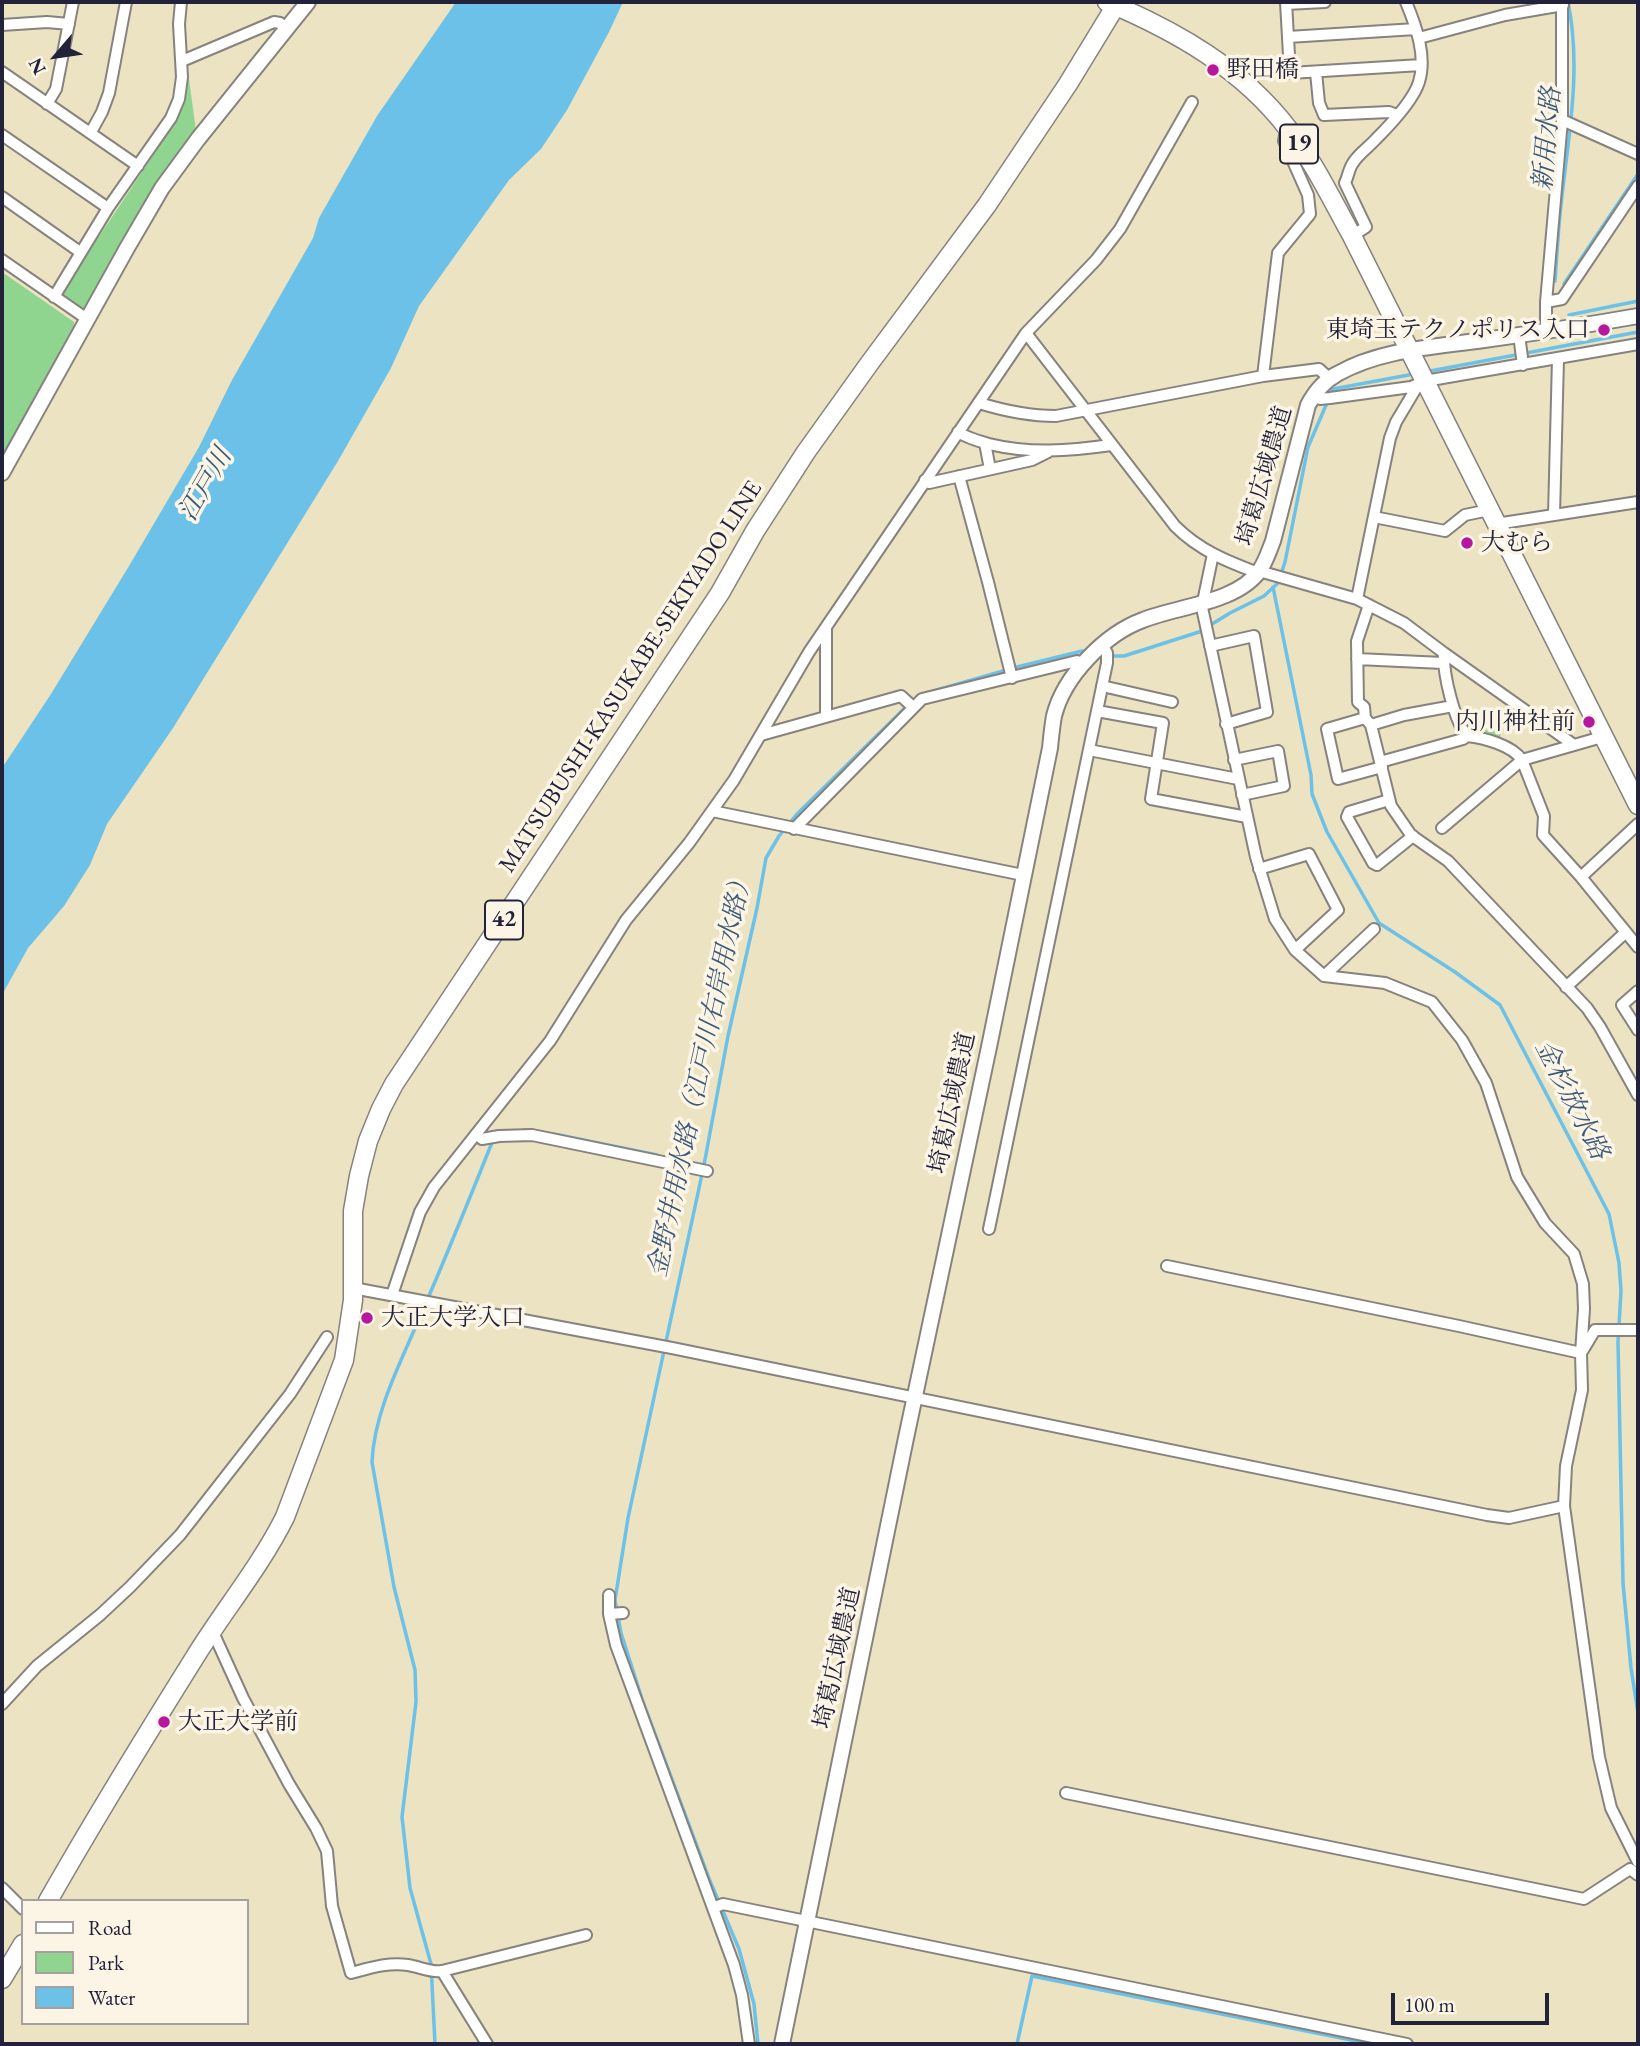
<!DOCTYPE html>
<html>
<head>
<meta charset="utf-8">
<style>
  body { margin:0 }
  #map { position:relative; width:1640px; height:2046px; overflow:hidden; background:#ebe3c1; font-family:"EB Garamond",serif }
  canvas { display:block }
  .frame { position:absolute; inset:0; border:4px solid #22223b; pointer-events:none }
  .legend { position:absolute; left:21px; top:1899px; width:228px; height:126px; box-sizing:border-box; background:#fcf5e5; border:2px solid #a5a1a1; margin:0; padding:9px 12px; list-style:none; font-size:21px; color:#22223b }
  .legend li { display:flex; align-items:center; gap:14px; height:35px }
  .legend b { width:35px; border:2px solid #a5a1a1 }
  .north { position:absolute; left:21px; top:21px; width:70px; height:70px; -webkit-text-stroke:5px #fcf5e5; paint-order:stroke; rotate:241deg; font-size:19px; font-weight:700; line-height:28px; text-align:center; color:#22223b }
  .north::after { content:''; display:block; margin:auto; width:24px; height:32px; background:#22223b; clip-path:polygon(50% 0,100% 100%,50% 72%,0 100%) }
  .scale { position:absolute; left:1391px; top:1993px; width:158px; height:32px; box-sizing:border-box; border:4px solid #22223b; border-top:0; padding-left:9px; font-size:21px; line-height:24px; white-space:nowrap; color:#22223b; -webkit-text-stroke:5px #fcf5e5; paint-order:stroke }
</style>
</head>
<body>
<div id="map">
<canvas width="1640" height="2046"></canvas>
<div class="frame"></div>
<ul class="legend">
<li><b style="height:9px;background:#fff"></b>Road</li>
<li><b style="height:19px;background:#8fd590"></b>Park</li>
<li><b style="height:19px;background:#6cc1e9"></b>Water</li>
</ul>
<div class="north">N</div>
<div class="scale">100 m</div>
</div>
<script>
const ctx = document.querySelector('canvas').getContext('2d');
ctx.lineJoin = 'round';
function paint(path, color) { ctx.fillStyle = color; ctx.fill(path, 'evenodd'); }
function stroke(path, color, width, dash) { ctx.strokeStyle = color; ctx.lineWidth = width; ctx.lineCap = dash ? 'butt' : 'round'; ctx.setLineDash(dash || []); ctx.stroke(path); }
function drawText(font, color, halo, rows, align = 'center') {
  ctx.font = font + ' "EB Garamond","Noto Serif JP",serif'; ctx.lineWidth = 7; ctx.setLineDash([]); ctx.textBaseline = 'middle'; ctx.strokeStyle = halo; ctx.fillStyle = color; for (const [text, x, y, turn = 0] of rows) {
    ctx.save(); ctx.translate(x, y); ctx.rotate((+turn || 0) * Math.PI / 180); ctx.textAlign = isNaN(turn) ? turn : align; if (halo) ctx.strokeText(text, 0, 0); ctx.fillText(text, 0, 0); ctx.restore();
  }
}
paint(new Path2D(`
  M188,72L196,131L86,307L81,309L63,297L62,292L176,121L182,105Z
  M2,272L74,322V327L2,460Z
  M1502,716L1500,740L1471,731L1461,717Z`), '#8fd590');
paint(new Path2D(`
  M456,2H623L609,32L567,110L541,149L509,180L419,306L391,368L338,461L173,728L107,824L90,865L64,906L28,948L2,995V768L51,694L129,566L199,447L232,380L313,238L319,218L377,116Z`), '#6cc1e9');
stroke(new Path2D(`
  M1555,281C1557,256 1558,230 1561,205C1568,138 1582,70 1568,2
  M1564,284L1638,174
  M1569,315L1638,301
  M1425,372L1638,332
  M1273,587L1311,775L1312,794L1327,832L1379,923L1455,972L1500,1005L1609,1214L1619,1263L1621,1291L1618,1342L1623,1583L1631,1668L1638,1713
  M1110,656H1124L1199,632L1230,613L1264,596L1278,583L1285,562L1308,447L1333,389L1414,374
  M923,694L1017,667L1082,651L1088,652
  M524,1130L554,1134L657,1155
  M435,2044L431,1964L410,1888L402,1817L416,1702L415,1670L394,1587L372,1462C374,1409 405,1354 425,1305C449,1250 471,1195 493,1140
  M758,2044L754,2004L739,1949L710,1881L642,1699L621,1633L615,1600L628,1518L704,1165L728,1036L757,908L766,858L779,836L797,814L909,704
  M1017,2044L1032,1976L1371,2044`), '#6cc1e9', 3.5);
const minor = new Path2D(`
  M1286,2L1290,73L1421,65
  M1286,4L1325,2
  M2,25L47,22L69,24
  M1288,37L1416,29
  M1419,38L1505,15L1563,5
  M182,61L274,22L280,23L287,29
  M2,72L138,166
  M1316,72L1319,103L1324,115L1389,112L1397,115
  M47,104L56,89L73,2
  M1562,120L1638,154
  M91,132L102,112L109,93L126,2
  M2,135L108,208
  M2,197L80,252
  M1352,236L1366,227L1345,183C1348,177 1349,168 1353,163C1358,154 1369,147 1376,139C1390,125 1413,101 1419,82C1427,56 1416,26 1406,2
  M2,260L87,319
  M54,297L108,208L171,118L179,99L182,77L179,24L181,2
  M1546,302L1562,299L1638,186
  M1546,331V302L1562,120V2
  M1026,333L1175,526C1199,550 1226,561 1258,573
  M1519,335L1523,365
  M1263,376L1278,253L1310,214L1308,195L1284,141L1285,135L1289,130
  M1315,392L1320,399L1330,398L1411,387L1425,381L1638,344
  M979,403C1005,411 1029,416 1056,416L1263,376L1319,369L1330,379
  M958,432C967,438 978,441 989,444C1030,454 1069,451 1111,445
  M985,443L990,469
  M959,476L988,582L1012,678
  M925,480L929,483L1032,460L1048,452
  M1554,515L1558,359
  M1374,517L1445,531L1465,515L1489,510
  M1496,524L1638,502
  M1259,571L1357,599L1404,623L1444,653L1574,745
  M1357,599L1390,438L1396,422L1418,385
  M1203,602L1213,554
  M1201,603L1256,857L1275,919L1295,950L1324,976L1385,983L1432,1002L1462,1040L1486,1083L1517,1177L1545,1223L1574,1254L1583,1284L1584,1309L1581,1353L1582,1390L1566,1466L1564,1506L1599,1757L1611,1808L1638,1862
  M1369,605L1357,641L1358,702L1364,707L1365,718L1371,725L1391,806L1411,835L1448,861L1587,1008L1600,1027L1638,1095
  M1210,646L1254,636L1267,712L1226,724
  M1444,653C1443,674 1454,720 1467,736C1484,738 1512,745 1522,760L1544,816L1543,835L1581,877L1638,947
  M1357,659L1443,663
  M1102,686L1172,702
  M1097,711L1163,723L1151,799L1247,817
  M826,716V627
  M1365,718L1327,729L1338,779L1382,767
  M1371,725L1404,715L1453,706
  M761,735L901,696L913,707
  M1089,750L1238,779
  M1234,760L1278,751L1284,786L1242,795
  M1380,762L1463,739L1467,736
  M1389,800L1349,812L1347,817L1373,863L1377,865L1413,836
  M712,811L1023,875
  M1442,828L1522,760L1602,737
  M794,829L922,699L1077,661L1083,665
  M1259,869L1309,854L1338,910L1295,950
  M1581,877L1638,824
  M1324,976L1374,929
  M1566,987L1626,932
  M1638,991L1622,1005L1638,1030
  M476,1134L482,1139L499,1136L532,1135L707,1171
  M989,1229L1107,663V653L1102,645
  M1167,1266L1459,1326L1581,1353
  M353,1288L672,1348L1487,1515L1509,1518L1564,1506
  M392,1295L420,1212L434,1187L550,1041L626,920L689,843L734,780L809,652L1026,333L1096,260L1120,229L1192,102
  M1583,1350L1595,1330H1638
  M609,1595V1614L616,1645L734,1965L742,1995L749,2044
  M609,1614L623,1613
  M212,1630L243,1698L289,1784L316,1828L327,1851L332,1906L351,1973C370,1968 388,1962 408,1965C420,1967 431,1973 442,1971L586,1935
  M2,1704L37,1666L100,1615L130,1587L180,1535L290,1394L327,1337
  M1066,1793L1584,1899L1630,1869L1638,1875
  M2,1888L23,1909
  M713,1908L723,1904L1407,2044
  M442,1971L487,2044`);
const tertiary = new Path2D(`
  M2,473L127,248L162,188L198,139L308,2
  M782,2044L906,1438L989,1047L1050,748C1051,738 1052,727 1054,716C1064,676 1105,634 1143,620C1178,606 1237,603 1260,570C1266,561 1269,551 1273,541L1308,405C1315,392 1324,381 1337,374C1381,349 1435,347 1484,340C1535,333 1587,325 1638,316`);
const primary = new Path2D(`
  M1107,2C1176,31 1243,69 1289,130C1314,162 1332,200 1352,236L1638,805
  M48,1901C95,1818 145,1737 195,1657C224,1610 260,1567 285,1517L344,1360L353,1300V1211L359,1176L368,1141L381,1109L394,1084L720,593L755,531L806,452L869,364L987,205L1068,84L1118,2
  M2,1979L23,1944`);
stroke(minor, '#86827e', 14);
stroke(tertiary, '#86827e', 18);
stroke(primary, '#86827e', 21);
stroke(minor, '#fff', 10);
stroke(tertiary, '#fff', 14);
stroke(primary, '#fff', 18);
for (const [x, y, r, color] of [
  [1213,70,7,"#b5179e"],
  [1604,330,7,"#b5179e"],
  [1467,543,7,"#b5179e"],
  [1589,722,7,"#b5179e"],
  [367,1318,7,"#b5179e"],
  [164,1722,7,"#b5179e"]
]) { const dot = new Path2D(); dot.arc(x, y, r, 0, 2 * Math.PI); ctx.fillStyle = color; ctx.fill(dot); stroke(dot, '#fcf5e5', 2.5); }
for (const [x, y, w] of [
  [1299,144,38],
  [504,920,38]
]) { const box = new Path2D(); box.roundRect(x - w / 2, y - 19.5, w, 39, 5); ctx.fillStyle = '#fcf5e5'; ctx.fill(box); stroke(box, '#22223b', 2); }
drawText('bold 23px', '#22223b', null, [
  ["19",1299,144],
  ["42",504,920]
]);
drawText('24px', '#22223b', '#fcf5e5', [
  ["野田橋",1227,70],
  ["東埼玉テクノポリス入口",1590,330,"right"],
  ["大むら",1481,543],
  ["内川神社前",1575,722,"right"],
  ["大正大学入口",381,1318],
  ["大正大学前",178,1722]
], 'left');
drawText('24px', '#22223b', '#fcf5e5', [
  ["埼葛広域農道",1265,476,-74],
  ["MATSUBUSHI-KASUKABE-SEKIYADO LINE",631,677,-57],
  ["埼葛広域農道",953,1103,-78],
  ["埼葛広域農道",838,1658,-78]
]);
drawText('italic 26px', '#3c5a78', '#fcf5e5', [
  ["新用水路",1548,139,-85],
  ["江戸川",206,485,-60],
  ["金野井用水路（江戸川右岸用水路）",701,1073,-78],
  ["金杉放水路",1571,1100,63]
]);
</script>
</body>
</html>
